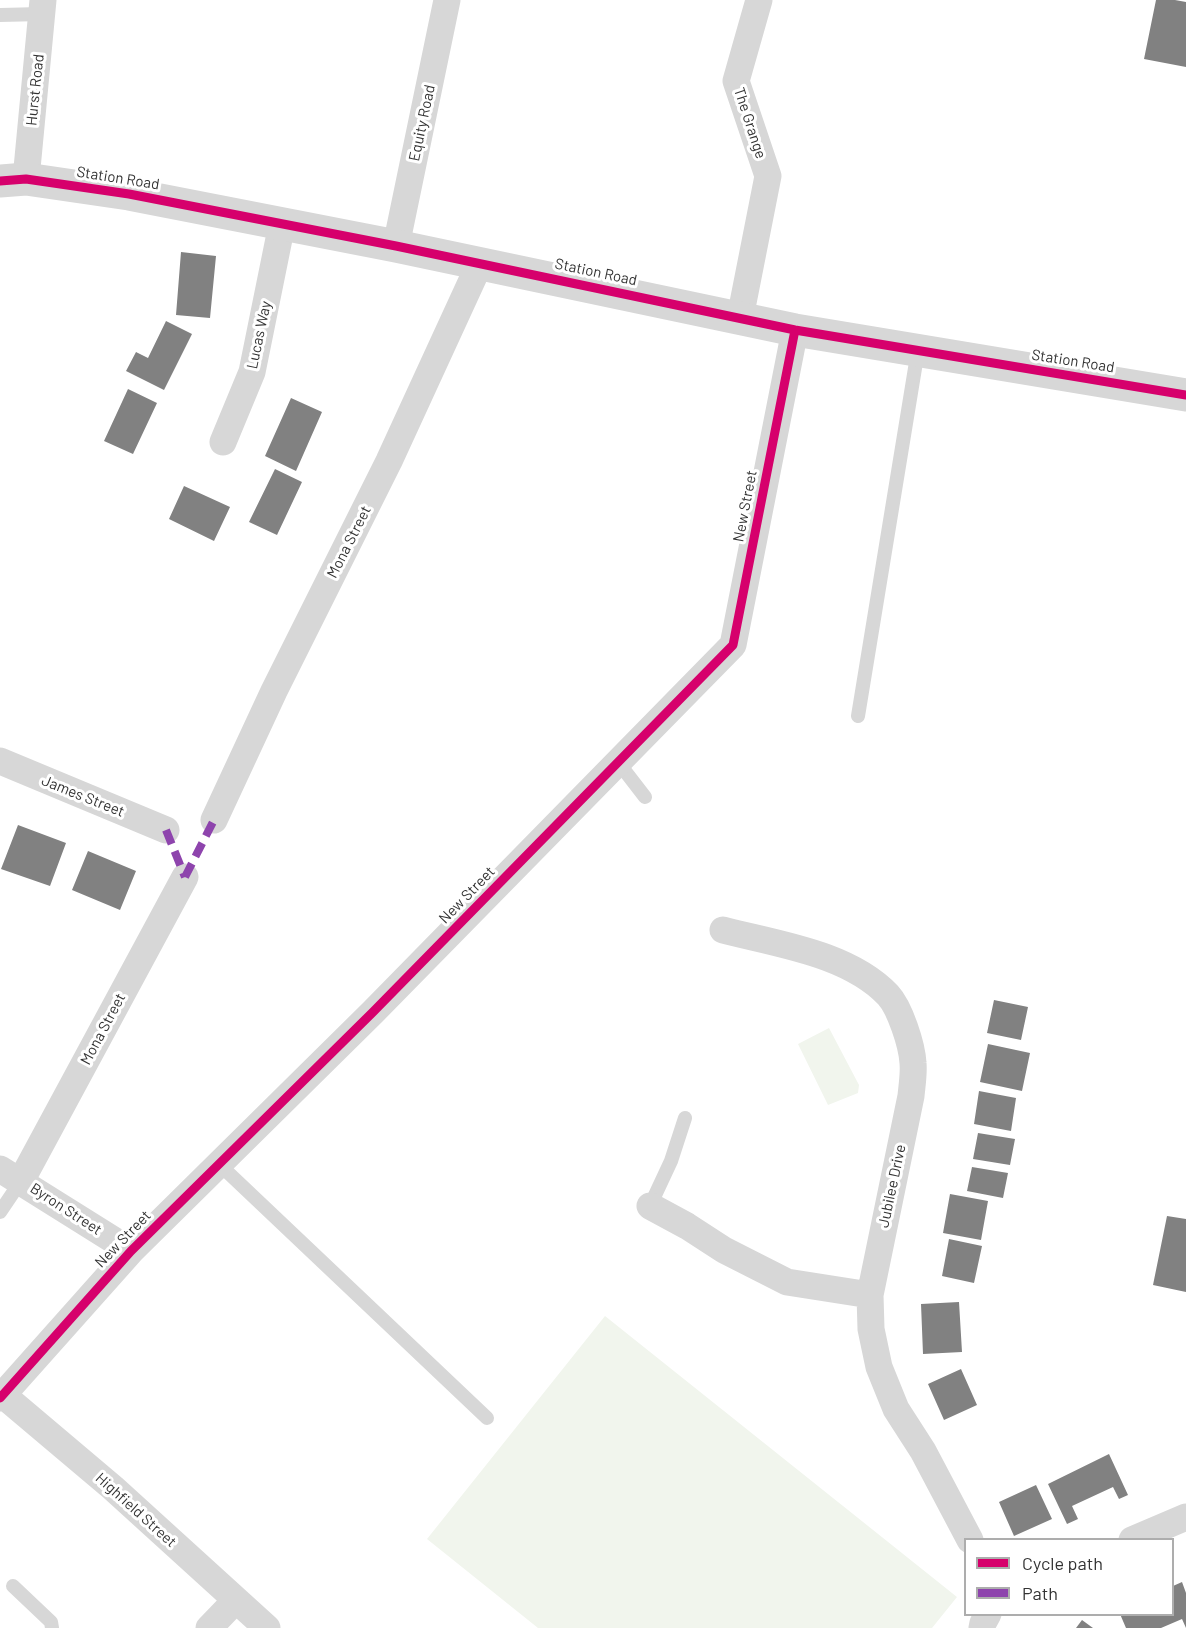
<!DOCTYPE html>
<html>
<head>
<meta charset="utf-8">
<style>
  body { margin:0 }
  #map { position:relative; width:1186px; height:1628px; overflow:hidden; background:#fff; font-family:Barlow,sans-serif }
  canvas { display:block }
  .legend { position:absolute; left:964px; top:1538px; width:210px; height:78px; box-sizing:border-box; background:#fff; border:2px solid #adadad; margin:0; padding:8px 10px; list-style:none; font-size:18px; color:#333 }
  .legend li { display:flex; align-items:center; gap:12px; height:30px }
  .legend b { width:30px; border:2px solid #adadad }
</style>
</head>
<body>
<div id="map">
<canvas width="1186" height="1628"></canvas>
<ul class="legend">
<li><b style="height:8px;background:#d6006c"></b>Cycle path</li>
<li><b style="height:8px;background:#8e44ad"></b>Path</li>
</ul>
</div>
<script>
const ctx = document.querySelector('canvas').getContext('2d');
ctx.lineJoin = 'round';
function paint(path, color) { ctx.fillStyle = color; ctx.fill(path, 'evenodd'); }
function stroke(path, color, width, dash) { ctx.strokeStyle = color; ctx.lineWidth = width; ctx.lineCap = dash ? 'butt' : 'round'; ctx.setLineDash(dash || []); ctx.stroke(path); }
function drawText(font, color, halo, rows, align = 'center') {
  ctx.font = font + ' Barlow,sans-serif'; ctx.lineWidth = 6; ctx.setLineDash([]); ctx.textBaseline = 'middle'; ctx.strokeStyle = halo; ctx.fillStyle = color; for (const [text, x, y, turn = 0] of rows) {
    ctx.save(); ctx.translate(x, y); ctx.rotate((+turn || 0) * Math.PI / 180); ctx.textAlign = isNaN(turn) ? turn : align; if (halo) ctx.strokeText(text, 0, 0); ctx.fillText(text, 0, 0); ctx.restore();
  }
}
paint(new Path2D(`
  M829,1028L859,1085L858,1093L828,1105L798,1044Z
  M605,1316L957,1597L932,1628H538L427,1539Z`), '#f1f5ed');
paint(new Path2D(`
  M1156,0H1175L1186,2V67L1144,59Z
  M181,252L216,256L210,318L176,315Z
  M166,321L192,334L164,390L126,371L136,352L148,358Z
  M128,389L157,403L133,454L104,441Z
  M291,398L322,412L296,471L265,456Z
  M275,469L302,482L277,535L249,522Z
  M184,486L230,507L214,541L169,519Z
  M18,825L66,843L50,886L1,869Z
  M88,851L136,871L120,910L72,890Z
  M994,1000L1028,1007L1021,1040L987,1033Z
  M988,1044L1030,1053L1022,1091L980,1082Z
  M979,1091L1016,1098L1011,1131L974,1124Z
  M978,1133L1015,1139L1010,1165L973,1159Z
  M972,1167L1008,1173L1003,1198L967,1191Z
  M950,1194L988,1201L981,1240L943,1233Z
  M1167,1216L1186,1219V1292L1153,1285Z
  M949,1239L982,1246L974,1283L942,1276Z
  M959,1302L962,1352L923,1354L921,1304Z
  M961,1369L977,1405L944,1420L928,1384Z
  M1109,1454L1128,1495L1119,1499L1113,1487L1072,1506L1078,1519L1067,1524L1048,1484Z
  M1036,1485L1052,1519L1014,1536L999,1502Z
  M1182,1582L1186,1593V1628L1182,1619L1161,1628H1126L1120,1614H1172L1173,1586Z
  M1082,1620L1093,1628H1076Z`), '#818181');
stroke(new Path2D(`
  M0,15L42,14
  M858,716L918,350
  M618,762L645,797
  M219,1164L487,1418
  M650,1206L671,1161L685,1118
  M0,1212L21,1181
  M13,1586L51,1622L52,1628`), '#d7d7d7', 14);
stroke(new Path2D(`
  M26,179L43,0
  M396,246L447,0
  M740,318L768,176L736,81L759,0
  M223,442L252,372L282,224
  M0,761L166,830
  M214,820L274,691L389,461L480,263
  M723,930C776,944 848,953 888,995C900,1008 912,1045 913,1063C914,1074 912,1085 911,1096L870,1295L871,1329L879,1367L896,1409L923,1451L970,1540
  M0,1169L131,1251
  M21,1181L185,877
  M650,1206L687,1226L724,1250L787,1282L870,1295
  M3,1395L113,1488L267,1628
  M0,1398L131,1251L373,1012L733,645L795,330
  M1132,1540L1186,1517
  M209,1628L235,1601
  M982,1628L983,1623L988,1614`), '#d7d7d7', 27);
stroke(new Path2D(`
  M0,181L26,179L129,194L396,246L795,330L1186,395`), '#d7d7d7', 33);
stroke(new Path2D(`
  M166,830L185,877
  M185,877L214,820`), '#8e44ad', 8, [15, 8]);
stroke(new Path2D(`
  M0,181L26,179L129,194L396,246L795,330L1186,395
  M0,1398L131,1251L373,1012L733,645L795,330`), '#d6006c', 9);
drawText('15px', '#333', '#fff', [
  ["Hurst Road",35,90,-84],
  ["Equity Road",422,123,-78],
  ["The Grange",750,123,72],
  ["Station Road",118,178,9],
  ["Station Road",596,272,12],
  ["Lucas Way",259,335,-78],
  ["Station Road",1073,361,9],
  ["New Street",745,506,-79],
  ["Mona Street",349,542,-63],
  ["James Street",83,796,22],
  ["New Street",467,895,-46],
  ["Mona Street",103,1029,-62],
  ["Jubilee Drive",892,1186,-78],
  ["Byron Street",66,1209,33],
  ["New Street",123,1239,-46],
  ["Highfield Street",136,1510,42]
]);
</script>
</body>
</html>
